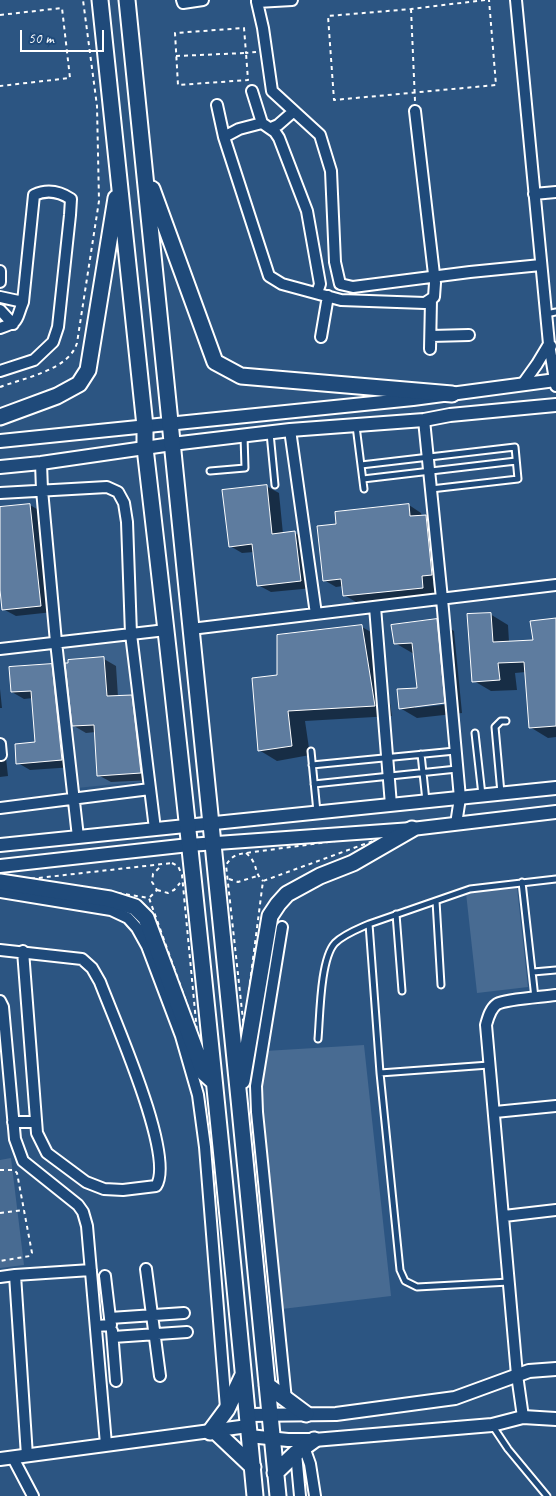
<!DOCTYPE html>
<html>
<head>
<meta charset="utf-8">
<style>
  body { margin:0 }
  #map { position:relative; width:556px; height:1496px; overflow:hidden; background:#2c5582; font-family:Caveat,sans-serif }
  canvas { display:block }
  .scale { position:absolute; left:20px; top:30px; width:84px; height:22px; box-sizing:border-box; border:2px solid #fff; border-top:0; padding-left:6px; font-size:15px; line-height:18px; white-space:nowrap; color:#fff; -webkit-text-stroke:4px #1f4a7a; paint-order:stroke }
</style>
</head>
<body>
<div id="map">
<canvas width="556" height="1496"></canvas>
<div class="scale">50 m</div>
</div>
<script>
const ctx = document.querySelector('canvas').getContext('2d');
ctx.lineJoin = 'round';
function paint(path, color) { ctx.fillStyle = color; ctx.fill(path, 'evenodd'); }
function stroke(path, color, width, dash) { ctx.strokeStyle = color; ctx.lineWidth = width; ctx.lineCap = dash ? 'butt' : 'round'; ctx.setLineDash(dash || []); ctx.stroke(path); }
paint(new Path2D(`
  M126,639L145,781L77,788L62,648Z`), '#3b618b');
paint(new Path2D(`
  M517,888L528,987L477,993L466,893Z
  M364,1045L391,1296L282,1309L259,1095L265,1051Z
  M11,1158L24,1265L0,1268V1160Z`), '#486b92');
paint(new Path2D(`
  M266,486L279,493L283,534L295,533L307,540L313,588L271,592L258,585L254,552L242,553L230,546Z
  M30,505L42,512L53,612L16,616L3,609L0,578V508Z
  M409,505L421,513L422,517L426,516L438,523L444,581L433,582L435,595L356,602L344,595L343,586L336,587L324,580L337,526Z
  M490,614L508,625L509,642L534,641L556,619V737L548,738L530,727L526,672L515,673L517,690L491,691L474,681Z
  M437,620L454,631L462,713L417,718L400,708L418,689L414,654L395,643ZM451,701V704L415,708V706Z
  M362,627L380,637L392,716L305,721L310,755L277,761L259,750L279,676Z
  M104,659L116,666L118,697L131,696L144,703L153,780L111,782L98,775L96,732L86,733L74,726Z
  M51,665L64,672L74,767L30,770L18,763L36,744L33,698L24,699L12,692Z
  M0,689L2,708H0Z
  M0,755L6,758L8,776L0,777Z`), '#0007');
const building = new Path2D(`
  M267,485L272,534L295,531L301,581L257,586L252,544L229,547L222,490Z
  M30,504L41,606L2,610L0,590V507Z
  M409,504L410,516L426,515L432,575L422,576L423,588L343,596L341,579L323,581L317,526L336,524L335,512Z
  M491,613L493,642L533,640L530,621L556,618V726L529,728L524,662L498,663L500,680L472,682L467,614Z
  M437,619L445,703L399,709L397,689L417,688L412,643L394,644L391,625Z
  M362,625L375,706L288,711L292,746L258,751L252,678L277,675V635Z
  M104,657L107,696L132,695L141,773L97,776L94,725L72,726L65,663H68V660Z
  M52,664L62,760L16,764L15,744L35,742L31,691L11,692L9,667Z`);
paint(building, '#5e7c9f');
stroke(building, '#fff', 1);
const service = new Path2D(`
  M546,314L556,312
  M356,426L364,489
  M270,433L275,485
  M361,465L515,447L518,479L431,489
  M210,471L245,468L244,436
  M363,479L516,461
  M475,733L482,795
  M311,751L317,812
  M421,754L426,801
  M312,765L455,751
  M314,784L457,769
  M501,793L495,727L501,721H506
  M522,882L535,998
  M436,901L441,985
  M396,914L402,991
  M533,972L556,970
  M318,1039C320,1017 320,959 335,943C344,934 358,929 369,924
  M380,1073L489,1065
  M509,1282L417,1287L405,1281L400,1270L380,1073L369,924L470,889L556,879
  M492,1425L508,1449L547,1496`);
const minor = new Path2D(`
  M182,0L183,3L203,0
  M257,0V2L292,0
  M516,0L549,344L556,386
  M257,2L263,28L272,91L320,135L331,171L335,262L340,284L353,287L470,272L541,265
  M252,91L262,123
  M217,105L224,137
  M271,128L278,125L294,111
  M534,194L556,192
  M0,271V282
  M317,293L320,284L307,211L279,138L275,132L262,123L239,129L224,137L269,276L282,284L341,300L425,303L434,297L435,283L415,111
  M0,297L23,302
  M0,310L13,324
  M0,328C21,321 15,321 23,302L34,195C47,189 59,191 71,199L70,215L58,327L53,342L34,360L0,371
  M431,336L469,335
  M321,337L328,296
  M430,349L431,300
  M522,385L537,364L549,344L551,346
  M424,420L442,599L460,798L456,824
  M290,430L316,614
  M41,463L42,490L56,642L78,837
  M0,493L107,487L118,492L124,503L127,522L131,634L155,829
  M375,607L391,805
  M191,629L556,585
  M0,649L166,630
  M0,744L1,755
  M0,808L150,789
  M0,892L111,910L128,918L137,928L147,946L181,1036L198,1095L205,1147L226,1408
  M282,927L256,1086L257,1112L286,1400
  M0,950L82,959L92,968L100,982C113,1017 176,1157 156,1186L123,1190L104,1189L86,1182L47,1153L37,1133L23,951
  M0,1001L3,1007L15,1139L23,1161L78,1205L83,1212L87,1226L106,1444
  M495,1112L556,1106
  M13,1122H36
  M504,1216L556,1210
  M146,1269L160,1376
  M15,1275L91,1270
  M105,1276L110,1318
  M0,1277L15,1275L27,1456
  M96,1326L111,1325L110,1318L184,1313
  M112,1331L116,1381
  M113,1337L187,1332
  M523,1417L517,1375L486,1025C488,1018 490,1009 497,1004C507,999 543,997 556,995
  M304,1447L310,1464L315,1496
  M296,1453L300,1496
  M13,1458L33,1496`);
const tertiary = new Path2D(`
  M0,441L413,399L556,380
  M0,467L41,463L172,444L290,430L424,420L450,415L556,405
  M0,845L556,788
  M0,866L189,845L412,829L556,812
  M247,1415L336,1414L455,1398L529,1371L556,1369
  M249,1436L288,1440H314L492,1425L523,1417L556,1419
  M0,1459L248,1426`);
const secondary = new Path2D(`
  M100,0L145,426V448C186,797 222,1146 255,1496
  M127,0L239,1099L278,1496
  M152,189L215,362L241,376L452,394
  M0,417L57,396L79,384L88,370L116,198
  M0,882L110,899L135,907L146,918L204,1073L214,1082
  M242,1081L270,916L278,904L287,894L320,876L353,863L412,829
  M267,1385L306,1414
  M210,1432L227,1409L243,1375
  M216,1432L253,1467
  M275,1473L296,1453L314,1440`);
stroke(service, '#fff', 9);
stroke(minor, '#fff', 14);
stroke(tertiary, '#fff', 16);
stroke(secondary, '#fff', 19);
stroke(new Path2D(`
  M485,0L411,9L328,16L334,100L496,85L489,0
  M411,9L415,101
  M0,15L62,8L70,78L0,86
  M176,56L246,53L248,80L178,85L175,33L244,28L246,53L256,52
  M0,387C24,378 69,370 77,343L99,201L97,106L83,0
  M395,833L263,881L244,1029L226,865C231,857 236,854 246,853Z
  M246,853C259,864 253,872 263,881
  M172,863L178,866L182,875L197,1032L149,898L29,879Z
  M229,879L238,882L257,876
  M157,890L168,893L174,890L180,883
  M150,897L157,890L152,882L153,874L162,865
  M0,1170H14L17,1173L32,1253L30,1256L0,1261
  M0,1213L24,1210`), '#fff', 2, [4, 4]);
stroke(service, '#1f4a7a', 5);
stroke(minor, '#1f4a7a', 10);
stroke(tertiary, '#1f4a7a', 12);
stroke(secondary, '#1f4a7a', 15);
</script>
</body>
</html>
